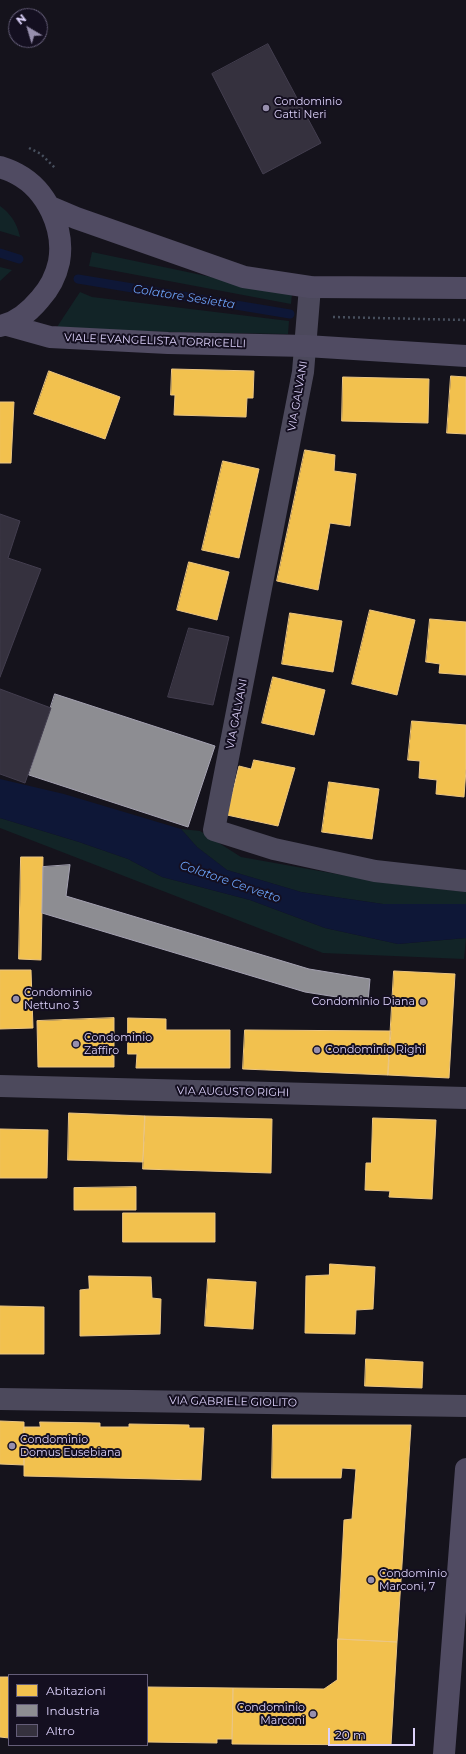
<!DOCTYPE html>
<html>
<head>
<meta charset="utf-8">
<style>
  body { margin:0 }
  #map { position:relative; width:466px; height:1754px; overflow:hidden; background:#15131c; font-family:Montserrat,sans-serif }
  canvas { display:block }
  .legend { position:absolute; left:8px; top:1674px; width:140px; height:72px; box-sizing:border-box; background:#140f20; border:1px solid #645d78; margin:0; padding:5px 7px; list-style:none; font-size:12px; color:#ddd2fb }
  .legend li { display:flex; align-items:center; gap:8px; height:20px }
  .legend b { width:20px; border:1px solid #645d78 }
  .north { position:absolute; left:8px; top:8px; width:40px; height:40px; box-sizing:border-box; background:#140f20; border:1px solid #645d78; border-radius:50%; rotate:322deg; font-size:11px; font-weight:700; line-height:16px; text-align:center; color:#ddd2fb }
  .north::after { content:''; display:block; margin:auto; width:14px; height:18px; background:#978fad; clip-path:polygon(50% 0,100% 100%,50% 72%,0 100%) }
  .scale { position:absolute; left:328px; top:1728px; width:87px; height:18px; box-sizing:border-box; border:2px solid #ddd2fb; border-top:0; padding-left:5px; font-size:12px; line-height:14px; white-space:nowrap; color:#ddd2fb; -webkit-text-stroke:3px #140f20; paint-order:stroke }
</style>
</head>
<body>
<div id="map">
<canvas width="466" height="1754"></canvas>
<ul class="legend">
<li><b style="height:11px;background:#f2c14e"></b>Abitazioni</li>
<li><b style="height:11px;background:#8d8d92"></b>Industria</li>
<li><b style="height:11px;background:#35313e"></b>Altro</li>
</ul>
<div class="north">N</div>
<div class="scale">20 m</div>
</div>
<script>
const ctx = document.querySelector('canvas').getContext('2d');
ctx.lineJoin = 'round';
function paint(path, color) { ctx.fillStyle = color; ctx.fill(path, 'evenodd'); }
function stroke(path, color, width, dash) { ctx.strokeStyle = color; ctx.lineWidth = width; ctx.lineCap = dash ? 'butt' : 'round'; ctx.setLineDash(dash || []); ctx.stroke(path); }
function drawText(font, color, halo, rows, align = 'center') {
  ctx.font = font + ' Montserrat,sans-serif'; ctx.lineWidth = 4; ctx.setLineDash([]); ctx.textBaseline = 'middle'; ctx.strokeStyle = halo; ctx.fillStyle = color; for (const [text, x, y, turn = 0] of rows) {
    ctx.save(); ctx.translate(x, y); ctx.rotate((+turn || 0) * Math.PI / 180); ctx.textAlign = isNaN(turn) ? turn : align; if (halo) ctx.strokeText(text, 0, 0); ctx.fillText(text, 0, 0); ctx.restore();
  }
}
paint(new Path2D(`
  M0,206C11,214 17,223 20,237L0,231Z
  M92,252L292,294L291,304L89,266Z
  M0,267L12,270L0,281Z
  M80,292L92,297L289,321L288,334L55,330Z
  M0,818L79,842L128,859L162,877L250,900L325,928L398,944L466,938L464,959L323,953L0,828Z
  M181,829L200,831L241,857L387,883L466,892V904H383L301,892L227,870L197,847Z`), '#122427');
paint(new Path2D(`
  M0,779L64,794L181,829L197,847L227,870L301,892L383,904H466V938L398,944L325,928L250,900L162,877L128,859L79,842L0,818Z`), '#0e1737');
const homes = new Path2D(`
  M172,369L254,371L253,398H247L246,417L174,415L175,395H171Z
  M49,371L120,397L105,439L34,414Z
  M451,376L466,377V434L447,433Z
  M343,377L429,379L428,423L342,421Z
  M0,402H14L11,463H0Z
  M305,450L335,455L334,471L356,474L350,526L330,523L318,590L277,581Z
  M223,461L259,469L239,558L202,550Z
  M189,562L229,572L217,620L177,610Z
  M370,610L415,620L397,695L352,684Z
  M290,613L342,621L333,672L282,664Z
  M430,619L466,622V675L439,673L440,664L426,662Z
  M273,677L325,690L314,735L262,723Z
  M412,721L466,725V769L464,797L436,794L437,780L419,778L420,761L408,760Z
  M254,760L295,768L278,826L227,815L239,766L251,769Z
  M329,782L379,789L372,839L322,832Z
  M21,857H43L41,960L19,959Z
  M0,970H31L33,1028L0,1029Z
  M394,971L455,974L449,1078L388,1075Z
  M114,1018V1067H38L37,1021Z
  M128,1018L166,1019V1030H230V1068H136L137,1054H128Z
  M245,1030L391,1031L388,1075L243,1069Z
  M69,1113L145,1116L143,1162L68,1160Z
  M145,1116L272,1119L271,1173L143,1169Z
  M373,1118L436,1120L432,1199L389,1197L390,1191L365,1190L366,1163H371Z
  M0,1129L48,1130L47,1178H0Z
  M136,1187V1210H74V1188Z
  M123,1213H215V1242H123Z
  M330,1264L375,1267L373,1309L356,1310L355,1334L305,1333L306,1276L329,1275Z
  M89,1276L151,1277L152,1298L161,1299L160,1334L80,1336V1290L89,1289Z
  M208,1279L256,1282L253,1329L205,1326Z
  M0,1306L44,1307V1354H0Z
  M366,1359L423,1362L422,1388L365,1386Z
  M0,1421L24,1422V1465L0,1464Z
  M40,1422L100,1423V1427H129V1424L189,1425V1428H204L201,1480L24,1476V1427H40Z
  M273,1425H411L397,1642L338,1639L344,1520L352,1519L356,1469L342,1468L341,1478H272Z
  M338,1639L397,1642L391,1745L232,1744L233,1688L324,1689L337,1680Z
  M0,1677H9V1738L0,1737Z
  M147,1687L233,1688L232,1739H217V1743L147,1742Z`);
paint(homes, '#f2c14e');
stroke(homes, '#ecc682', 1);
const industry = new Path2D(`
  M55,694L215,746L188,827L29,775Z
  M70,865L66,896L309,969L370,979L368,1002L305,992L42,913L43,867Z`);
paint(industry, '#8d8d92');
stroke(industry, '#a5a2b2', 1);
stroke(new Path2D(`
  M0,253L19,259
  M78,279L290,314`), '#0e1737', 9);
const building = new Path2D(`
  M268,44L321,143L263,174L212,74Z
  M0,514L20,521L8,558L41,569L0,677Z
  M189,628L229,637L213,705L168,697Z
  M0,689L51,708L25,783L0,774Z`);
paint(building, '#35313e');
stroke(building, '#433e4f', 1);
stroke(new Path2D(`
  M29,148L41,154L55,168
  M333,317L466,320`), '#474f5d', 2.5, [2, 3]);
stroke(new Path2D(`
  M310,287L303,372L214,830L274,849L375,871L466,881
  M0,1086L466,1098
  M0,1399L466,1406`), '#4c495c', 22);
stroke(new Path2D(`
  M0,167C6,169 12,171 17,174C47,190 65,229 59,262C56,276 49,289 40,299C30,311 16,323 0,326
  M50,207L76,218L244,277L310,287L466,288
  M7,325L50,337L168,343L306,346L466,356
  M444,1754L466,1469`), '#504b62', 22);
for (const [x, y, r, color] of [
  [266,108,4,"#978fad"],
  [16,999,4,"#978fad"],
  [423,1002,4,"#978fad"],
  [76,1044,4,"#978fad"],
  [317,1050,4,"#978fad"],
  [12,1446,4,"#978fad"],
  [371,1580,4,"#978fad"],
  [313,1714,4,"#978fad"]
]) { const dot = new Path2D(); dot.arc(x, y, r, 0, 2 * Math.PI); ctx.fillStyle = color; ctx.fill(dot); stroke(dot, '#140f20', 1.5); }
drawText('11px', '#ddd2fb', '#140f20', [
  ["Condominio",274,102],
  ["Gatti Neri",274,115],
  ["Condominio",24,993],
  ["Nettuno 3",24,1006],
  ["Condominio Diana",415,1002,"right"],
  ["Condominio",84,1038],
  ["Zaffiro",84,1051],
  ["Condominio Righi",325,1050],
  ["Condominio",20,1440],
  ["Domus Eusebiana",20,1453],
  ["Condominio",379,1574],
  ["Marconi, 7",379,1587],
  ["Condominio",305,1708,"right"],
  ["Marconi",305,1721,"right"]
], 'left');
drawText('11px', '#ddd2fb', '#140f20', [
  ["VIALE EVANGELISTA TORRICELLI",155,341,2],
  ["VIA GALVANI",298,396,-80],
  ["VIA GALVANI",237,714,-79],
  ["VIA AUGUSTO RIGHI",233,1092,1],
  ["VIA GABRIELE GIOLITO",233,1402,1]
]);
drawText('italic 12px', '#699ef2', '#140f20', [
  ["Colatore Sesietta",184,297,9],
  ["Colatore Cervetto",230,882,19]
]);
</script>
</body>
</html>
